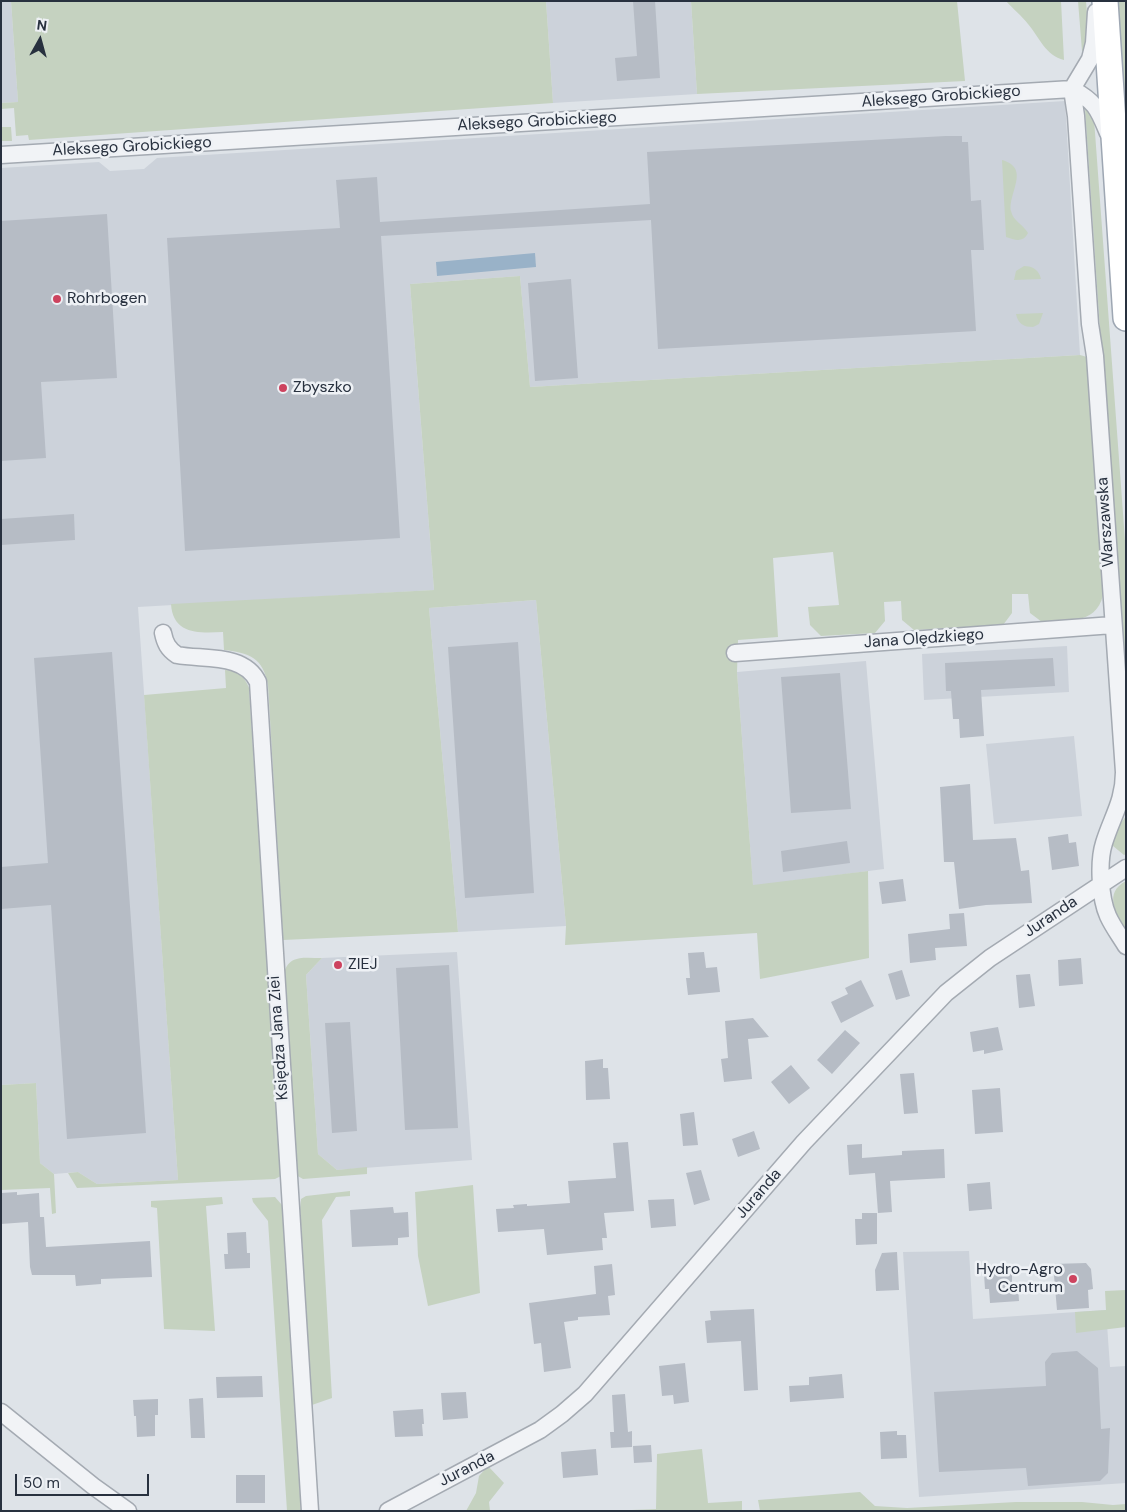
<!DOCTYPE html>
<html>
<head>
<meta charset="utf-8">
<style>
  body { margin:0 }
  #map { position:relative; width:1127px; height:1512px; overflow:hidden; background:#dee3e8; font-family:"DM Sans",sans-serif }
  canvas { display:block }
  .frame { position:absolute; inset:0; border:2px solid #28313f; pointer-events:none }
  .north { position:absolute; left:15px; top:15px; width:50px; height:50px; -webkit-text-stroke:4px #eef1f5; paint-order:stroke; rotate:7deg; font-size:14px; font-weight:700; line-height:20px; text-align:center; color:#28313f }
  .north::after { content:''; display:block; margin:auto; width:18px; height:22px; background:#28313f; clip-path:polygon(50% 0,100% 100%,50% 72%,0 100%) }
  .scale { position:absolute; left:15px; top:1474px; width:134px; height:22px; box-sizing:border-box; border:2px solid #28313f; border-top:0; padding-left:6px; font-size:15px; line-height:18px; white-space:nowrap; color:#28313f; -webkit-text-stroke:4px #eef1f5; paint-order:stroke }
</style>
</head>
<body>
<div id="map">
<canvas width="1127" height="1512"></canvas>
<div class="frame"></div>
<div class="north">N</div>
<div class="scale">50 m</div>
</div>
<script>
const ctx = document.querySelector('canvas').getContext('2d');
ctx.lineJoin = 'round';
function paint(path, color) { ctx.fillStyle = color; ctx.fill(path, 'evenodd'); }
function stroke(path, color, width, dash) { ctx.strokeStyle = color; ctx.lineWidth = width; ctx.lineCap = dash ? 'butt' : 'round'; ctx.setLineDash(dash || []); ctx.stroke(path); }
function drawText(font, color, halo, rows, align = 'center') {
  ctx.font = font + ' "DM Sans",sans-serif'; ctx.lineWidth = 5; ctx.setLineDash([]); ctx.textBaseline = 'middle'; ctx.strokeStyle = halo; ctx.fillStyle = color; for (const [text, x, y, turn = 0] of rows) {
    ctx.save(); ctx.translate(x, y); ctx.rotate((+turn || 0) * Math.PI / 180); ctx.textAlign = isNaN(turn) ? turn : align; if (halo) ctx.strokeText(text, 0, 0); ctx.fillText(text, 0, 0); ctx.restore();
  }
}
paint(new Path2D(`
  M1,1H11L18,102L1,103Z
  M546,1H691L697,94L553,103Z
  M1065,101L1080,355L530,387L520,276L410,284L434,590L138,607L178,1180L97,1184L78,1172L54,1174L40,1163L36,1083L1,1085V168L99,162L110,171L144,169L157,158Z
  M536,600L566,926L458,932L429,608Z
  M1067,646L1069,692L924,700L922,654Z
  M866,661L884,869L753,886L737,672Z
  M1074,736L1082,816L994,824L986,744Z
  M457,952L472,1160L337,1170L318,1154L306,975L322,958Z
  M969,1251L973,1319L1106,1310L1110,1367L1126,1366V1483L919,1497L903,1252Z`), '#ccd2da');
paint(new Path2D(`
  M11,1H546L553,103L29,140L28,135L16,136L14,108L1,109V103L18,102Z
  M691,1H957L965,81L697,94Z
  M1006,1H1061L1064,60C1046,56 1039,37 1028,24C1022,16 1013,9 1006,1Z
  M1078,1H1086L1089,38L1086,49L1082,51Z
  M1116,1H1126V149Z
  M1085,109L1092,112L1094,119L1126,554V714Z
  M1,127H11L12,141H1Z
  M1002,160C1031,168 1008,193 1011,211C1013,221 1023,224 1028,233C1023,243 1015,240 1006,237Z
  M1024,266C1033,266 1039,270 1041,279L1014,280L1016,271Z
  M520,276L530,387L1080,355L1087,357L1104,589C1100,625 1070,620 1042,622L1030,613L1028,594H1012V613L1003,625L914,630L902,620L901,601L884,602L885,621L875,633L821,636L810,625L808,607L839,605L833,552L773,558L778,637L738,640L737,672L753,885L868,871L869,958L760,979L757,933L565,945L566,926L536,600L429,608L458,932L283,940L268,685C263,658 250,653 224,650L223,632C199,633 173,635 171,604L434,590L410,284Z
  M1043,313L1039,324L1033,327C1024,327 1018,324 1016,314Z
  M225,670C238,671 245,677 249,688L281,1176L275,1179L77,1188L68,1173L78,1172L97,1184L178,1180L144,695L226,688Z
  M1126,816V854L1124,855L1113,846C1112,833 1119,826 1126,816Z
  M1126,881V929C1116,914 1103,893 1126,881Z
  M322,958L306,975L318,1154L337,1170L367,1167V1174L303,1179L296,1175L284,974C288,954 305,958 322,958Z
  M36,1083L40,1163L54,1174L56,1213L52,1214L50,1188L1,1190V1085Z
  M473,1185L480,1293L428,1306L418,1256L415,1192Z
  M350,1191V1196L336,1197L322,1220L332,1398L312,1405L300,1209L301,1199L306,1196Z
  M222,1197L223,1204L206,1206L215,1331L164,1329L157,1208L151,1207V1201Z
  M275,1197L282,1205L301,1511H287L268,1221L253,1202L252,1198Z
  M1126,1290V1327L1076,1333L1075,1312L1106,1310L1105,1291Z
  M702,1449L708,1503L742,1501V1511H607L656,1509L657,1454Z
  M488,1466L504,1483L489,1502L490,1511H466L476,1493L479,1476Z
  M860,1492L875,1506L907,1508L1016,1502H1082L1113,1505L1126,1504V1511H760L758,1500Z`), '#c5d2c0');
paint(new Path2D(`
  M535,253L536,267L437,276L436,262Z`), '#99b2c8');
paint(new Path2D(`
  M633,1H655L660,78L617,81L615,58L637,56Z
  M946,136H962V142H968L971,201L981,200L984,250H971L976,331L658,349L651,220L381,236L400,538L185,551L167,238L340,228L336,180L377,177L380,222L650,204L647,152Z
  M107,214L117,378L41,382L46,458L1,461V221Z
  M571,279L578,378L535,381L528,283Z
  M74,514L75,540L1,545V519Z
  M518,642L534,893L465,898L448,647Z
  M112,652L146,1133L67,1139L51,905L1,909V867L48,863L34,658Z
  M1053,658L1055,686L981,690L984,736L960,738L959,719H953L951,691H946L945,663Z
  M840,673L851,809L791,813L781,677Z
  M970,784L973,840L1016,838L1021,871L1029,870L1032,903L986,905L959,909L954,862H944L940,787Z
  M1068,834L1069,843L1076,842L1079,866L1052,870L1048,837Z
  M847,841L850,863L783,872L781,851Z
  M903,879L906,901L882,904L879,882Z
  M964,913L967,946L935,948L936,960L910,963L908,934L950,929L949,914Z
  M704,952L706,968L717,967L720,992L688,995L686,978H690L688,953Z
  M1081,958L1083,984L1059,986L1058,960Z
  M449,965L458,1128L405,1130L396,968Z
  M902,970L910,996L896,1000L888,974Z
  M1030,974L1035,1006L1019,1008L1016,975Z
  M861,980L874,1006L841,1023L831,1002L848,994L845,988Z
  M753,1018L769,1037L748,1039L752,1079L724,1082L721,1059L728,1058L725,1021Z
  M350,1022L357,1131L332,1133L325,1023Z
  M998,1027L1003,1050L984,1054V1050L973,1052L970,1032Z
  M845,1030L860,1043L832,1074L817,1060Z
  M603,1059V1068H608L610,1099L586,1100L585,1061Z
  M791,1065L810,1088L789,1104L771,1082Z
  M914,1073L918,1113L904,1114L900,1074Z
  M1000,1088L1003,1132L975,1134L972,1090Z
  M694,1112L698,1145L683,1146L680,1114Z
  M754,1131L760,1149L738,1157L732,1139Z
  M628,1142L634,1211L604,1213L607,1238H602L603,1250L547,1255L544,1229L498,1232L496,1209L514,1208L513,1205L527,1204V1206L570,1203L568,1181L616,1178L613,1143Z
  M862,1144V1158L902,1155V1151L944,1149L945,1178L890,1181L892,1212L878,1213L875,1173L849,1175L847,1145Z
  M701,1170L710,1200L694,1205L686,1173Z
  M990,1182L992,1209L969,1211L967,1184Z
  M17,1192V1195L39,1193L40,1217H44L46,1247L150,1241L152,1277L101,1279V1284L76,1286L75,1275H32L30,1267L28,1222L1,1224V1193Z
  M674,1199L676,1226L651,1228L648,1200Z
  M393,1207L394,1213L408,1212L409,1237L398,1238V1245L352,1247L350,1210Z
  M862,1213H877V1244L856,1245L855,1219H862Z
  M246,1232L247,1253H250V1268L225,1269L224,1254H228L227,1233Z
  M897,1252L899,1290L876,1291L875,1270L882,1253Z
  M1086,1263L1091,1269L1093,1289L1088,1290L1089,1308L1057,1310L1053,1264Z
  M612,1264L615,1295L608,1296L610,1315L578,1317V1320L564,1322L571,1368L544,1372L541,1343L534,1344L529,1303L596,1294L594,1266Z
  M1012,1272V1286H1018L1019,1301L990,1303L989,1289H985L984,1274Z
  M754,1309L758,1390L744,1391L741,1341L707,1343L705,1321L711,1320L710,1311Z
  M1077,1351L1098,1368L1101,1429L1110,1428L1108,1473L1100,1481L1028,1486L1026,1468L939,1472L934,1392L1046,1386L1045,1362L1052,1353Z
  M685,1363L689,1402L674,1404L673,1395L662,1396L659,1366Z
  M842,1374L844,1398L790,1402L789,1386L809,1385V1377Z
  M262,1376L263,1397L217,1398L216,1377Z
  M466,1392L468,1418L443,1420L441,1393Z
  M625,1394L628,1432L632,1431V1447L611,1448L610,1432H614L612,1395Z
  M203,1398L205,1438H191L189,1399Z
  M158,1399V1415H155V1436L137,1437L136,1416H134L133,1400Z
  M423,1409L424,1424H422L423,1436L395,1437L393,1411Z
  M897,1431V1435H906L907,1458L881,1459L880,1432Z
  M651,1445L652,1462L634,1463L633,1446Z
  M596,1449L598,1475L563,1478L561,1452Z
  M236,1475H265V1503H236Z`), '#b6bcc5');
const street = new Path2D(`
  M1072,89L1076,116L1090,324L1095,356L1124,772C1124,801 1112,817 1104,843C1098,862 1100,898 1108,916C1113,927 1120,936 1126,946
  M1072,89L1090,59L1094,43L1096,12
  M1,155L1072,89C1096,102 1098,109 1108,133
  M163,633C165,643 168,649 177,655C204,660 244,653 258,682L310,1511
  M735,653L1113,625
  M1,1412L93,1486L128,1511
  M388,1511L540,1430L562,1414L585,1394L804,1142L946,993L990,958L1126,868`);
const primary = new Path2D(`
  M1105,1L1126,318`);
stroke(street, '#a4aab2', 19);
stroke(primary, '#9ea7b3', 28);
stroke(street, '#f1f3f6', 16);
stroke(primary, '#fff', 25);
for (const [x, y, r, color] of [
  [57,299,5,"#cd435f"],
  [283,388,5,"#cd435f"],
  [338,965,5,"#cd435f"],
  [1073,1279,5,"#cd435f"]
]) { const dot = new Path2D(); dot.arc(x, y, r, 0, 2 * Math.PI); ctx.fillStyle = color; ctx.fill(dot); stroke(dot, '#eef1f5', 2); }
drawText('16px', '#28313f', '#eef1f5', [
  ["Aleksego Grobickiego",941,97,-4],
  ["Aleksego Grobickiego",537,122,-3],
  ["Aleksego Grobickiego",132,147,-3],
  ["Warszawska",1106,522,-94],
  ["Jana Olędzkiego",924,639,-4],
  ["Juranda",1051,917,-34],
  ["Księdza Jana Ziei",279,1038,-94],
  ["Juranda",759,1194,-49],
  ["Juranda",467,1469,-27]
]);
drawText('16px', '#28313f', '#eef1f5', [
  ["Rohrbogen",67,299],
  ["Zbyszko",293,388],
  ["ZIEJ",348,965],
  ["Hydro-Agro",1063,1270,"right"],
  ["Centrum",1063,1288,"right"]
], 'left');
</script>
</body>
</html>
